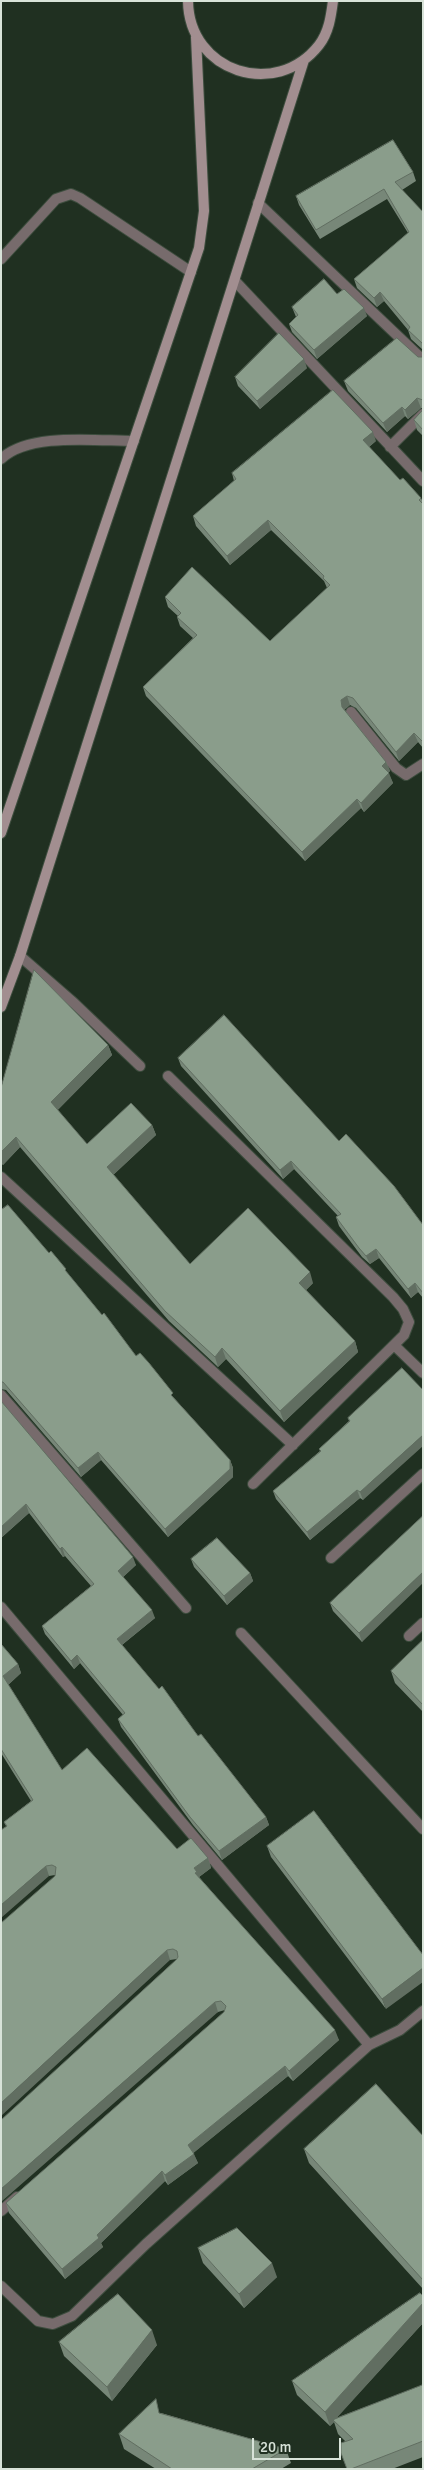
<!DOCTYPE html>
<html>
<head>
<meta charset="utf-8">
<style>
  body { margin:0 }
  #map { position:relative; width:424px; height:2470px; overflow:hidden; background:#203021; font-family:Signika,sans-serif }
  canvas { display:block }
  .frame { position:absolute; inset:0; border:2px solid #d8e3d9; pointer-events:none }
  .scale { position:absolute; left:252px; top:2438px; width:89px; height:22px; box-sizing:border-box; border:2px solid #d8e3d9; border-top:0; padding-left:6px; font-size:15px; line-height:18px; white-space:nowrap; color:#d8e3d9; -webkit-text-stroke:4px #203021; paint-order:stroke }
</style>
</head>
<body>
<div id="map">
<canvas width="424" height="2470"></canvas>
<div class="frame"></div>
<div class="scale">20 m</div>
</div>
<script>
const ctx = document.querySelector('canvas').getContext('2d');
ctx.lineJoin = 'round';
function stroke(path, color, width, dash) { ctx.strokeStyle = color; ctx.lineWidth = width; ctx.lineCap = dash ? 'butt' : 'round'; ctx.setLineDash(dash || []); ctx.stroke(path); }
function paint(path, color) { ctx.fillStyle = color; ctx.fill(path, 'evenodd'); }
const street = new Path2D(`
  M258,203L423,360
  M1,259L56,199L71,194L80,198L191,272
  M235,281L423,481
  M390,447L423,414
  M1,459C29,432 97,441 134,441
  M351,712L396,768L406,775L423,764
  M20,956L74,1003L140,1066
  M168,1076L393,1297L403,1309L409,1322L404,1335L253,1484
  M1,1177L293,1445
  M394,1345L423,1373
  M1,1395L186,1608
  M331,1558L423,1474
  M1,1607L369,2045
  M241,1633L423,1829
  M409,1636L423,1623
  M1,2211L17,2197
  M1,2286L38,2321L53,2324L72,2316L146,2244L369,2045L400,2030L423,2011`);
const secondary = new Path2D(`
  M188,1C189,72 276,100 319,45C329,32 331,16 333,1
  M1,833L199,248L204,211L196,37
  M1,1007L20,956L304,60`);
stroke(street, '#3d4d3e', 12);
stroke(secondary, '#3d4d3e', 12);
stroke(street, '#776b6c', 10);
stroke(secondary, '#a28e90', 10);
paint(new Path2D(`
  M413,172L416,181L402,190L423,212V350L411,339L408,330L384,301L377,307L357,288L354,279L408,233L387,199L320,239L299,205L296,196Z
  M337,294L367,316L317,359L292,332L289,324L296,317L292,307Z
  M423,356V408H421L408,419L405,416L387,432L348,391L344,381L418,357H422Z
  M307,368L260,409L238,386L235,377Z
  M423,410V436L417,430L414,420Z
  M376,441L369,447L400,480L421,498L423,502V748L418,742L399,761L356,708L350,705L345,709V710L386,762L390,771L388,773L393,783L364,812L361,808L305,861L146,696L143,687L193,638L180,626L177,617L178,616L168,607L165,597L270,641L327,588L324,581L271,530L230,565L196,526L193,516L234,481L232,473Z
  M108,1045L112,1055L57,1110L87,1144L152,1125L156,1135L113,1175L190,1264L313,1283L306,1290L355,1341L358,1352L284,1422L226,1359L218,1367L169,1321L20,1147L3,1165L1,1163V1088Z
  M178,1058L339,1141L423,1225V1298L418,1292L411,1298L379,1258L370,1264L362,1257L339,1226L336,1217L338,1216L294,1169L283,1179L181,1066Z
  M1,1210L49,1253L68,1274L136,1356L230,1460L233,1468V1477L168,1537L101,1460L81,1477L6,1390L1,1389Z
  M402,1368L363,1500L360,1498L310,1540L276,1499L273,1491L320,1451L319,1449L349,1421L348,1418Z
  M1,1401L136,1565L123,1577L155,1618L122,1645L266,1817L269,1825L222,1860L193,1825L121,1727L118,1719L123,1715L80,1663L74,1669L45,1634L42,1626L91,1586L65,1556L63,1557L29,1513L1,1538Z
  M423,1516L362,1642L333,1611L330,1603Z
  M191,1559L250,1573L253,1581L227,1605L194,1567Z
  M423,1640V1712L395,1683L391,1671Z
  M1,1644L18,1664L21,1673L8,1685L62,1770L177,1849L208,1858L211,1868L199,1877L339,2040L293,2081L288,2076L193,2153L198,2163L168,2185L165,2181L101,2243L103,2247L65,2279L9,2213L6,2203L224,2012L225,2010L218,2012L2,2120L177,1959L170,1960L55,1876V1875L49,1876L6,1826L4,1822L31,1801L1,1753Z
  M314,1811L386,2009L271,1857L267,1846Z
  M423,2136V2289L309,2163L304,2149Z
  M198,2248L277,2277L244,2308L203,2263Z
  M423,2296V2323L336,2418L423,2385V2457L392,2469H347L341,2453L346,2442L338,2434L334,2422L330,2426L297,2395L292,2381Z
  M59,2342L157,2345L112,2401L64,2356Z
  M161,2413L286,2449L291,2463L281,2469H156L124,2449L119,2434Z`), '#778778');
paint(new Path2D(`
  M380,292L384,301L377,307L374,298Z
  M364,308L367,316L317,359L314,350Z
  M304,359L307,368L260,409L257,401Z
  M417,398L421,408L408,419L405,410Z
  M402,407L405,416L387,432L383,423Z
  M373,432L376,441L366,449L363,440Z
  M268,520L271,530L230,565L227,556Z
  M347,696L350,705L345,709V716L342,707L341,700Z
  M414,733L418,742L399,761L396,752Z
  M386,762L390,771L385,776L382,766Z
  M389,773L393,783L364,812L361,803Z
  M357,799L361,808L305,861L302,852Z
  M108,1045L112,1055L55,1113L51,1102Z
  M152,1125L156,1135L110,1178L107,1167Z
  M16,1137L20,1147L3,1165L1,1161V1152Z
  M291,1161L294,1169L283,1179L280,1170Z
  M376,1249L379,1258L370,1264L366,1256Z
  M310,1272L313,1283L303,1293L299,1283Z
  M415,1283L418,1292L411,1298L408,1289Z
  M355,1341L358,1352L284,1422L280,1411Z
  M222,1348L226,1359L218,1367L215,1357Z
  M423,1435V1446L363,1500L360,1492Z
  M98,1452L101,1460L81,1477L78,1468Z
  M230,1460L233,1468V1477L168,1537L165,1529Z
  M357,1490L360,1498L310,1540L307,1532Z
  M26,1504L29,1513L1,1538V1527Z
  M62,1547L65,1556L63,1557L60,1549Z
  M133,1557L136,1565L121,1579L118,1571Z
  M423,1572V1583L362,1642L359,1633Z
  M250,1573L253,1581L227,1605L224,1596Z
  M152,1610L155,1618L119,1647L117,1639Z
  M77,1655L80,1663L74,1669L71,1661Z
  M18,1664L21,1673L7,1686L3,1676Z
  M266,1817L269,1825L222,1860L219,1851Z
  M208,1858L211,1868L199,1877V1883L194,1868Z
  M46,1866L49,1876L1,1918V1905Z
  M167,1950L170,1960L1,2116V2103Z
  M423,1968V1982L386,2009L382,1999Z
  M215,2002L218,2012L1,2202V2189Z
  M335,2030L339,2040L293,2081L289,2071Z
  M285,2066L288,2076L191,2155L188,2145Z
  M194,2154L198,2163L168,2185L165,2175Z
  M162,2171L165,2181L101,2243L103,2247L65,2279L62,2269Z
  M272,2263L277,2277L244,2308L239,2294Z
  M423,2303V2323L334,2421L333,2420L334,2422L330,2426L325,2412Z
  M152,2330L157,2345L112,2401L107,2387Z`), '#616e61');
const building = new Path2D(`
  M393,140L413,172L395,182L423,212V344L408,330L410,327L380,292L374,298L354,279L409,232L384,189L316,230L296,196Z
  M324,279L337,294L344,289L364,308L314,350L289,324L298,315L292,307Z
  M279,333L304,359L257,401L235,377Z
  M397,338L418,357H422L423,356V400L417,398L405,410L402,407L383,423L344,381Z
  M333,390L373,432L363,440L400,480L403,478L421,498L419,500L423,504V742L414,733L396,752L353,698L347,696L341,700L342,707L386,762L382,766L389,773L361,803L357,799L302,852L143,687L197,635L177,617L181,613L165,597L192,567L270,641L330,585L323,578L324,576L268,520L227,556L193,516L236,479L232,473Z
  M423,410V430L414,420Z
  M34,970L108,1045L51,1102L87,1144L131,1103L152,1125L107,1167L190,1264L248,1208L310,1272L299,1283L355,1341L280,1411L222,1348L215,1357L165,1311L16,1137L1,1152V1088Z
  M224,1015L339,1141L346,1134L394,1186L423,1225V1293L415,1283L408,1289L376,1249L366,1256L359,1248L336,1217L341,1214L291,1161L280,1170L178,1058Z
  M8,1205L49,1253L51,1251L66,1269L65,1270L102,1315L104,1313L136,1356L140,1353L149,1363L173,1393L171,1395L230,1460V1469L165,1529L98,1452L78,1468L3,1382H1V1210Z
  M402,1368L423,1390V1435L360,1492L357,1490L307,1532L273,1491L321,1451L319,1449L350,1421L348,1418Z
  M1,1401L133,1557L118,1571L152,1610L117,1639L159,1689L162,1686L198,1736L201,1734L266,1817L219,1851L190,1817L118,1719L125,1713L77,1655L71,1661L42,1626L94,1584L62,1547L60,1549L26,1504L1,1527Z
  M423,1516V1572L359,1633L330,1603Z
  M217,1538L250,1573L224,1596L191,1559Z
  M423,1640V1705L391,1671Z
  M1,1644L18,1664L3,1676L62,1770L87,1748L177,1849L191,1838L208,1858L194,1868L197,1872L195,1873L335,2030L289,2071L285,2066L188,2145L194,2154L165,2175L162,2171L97,2235L99,2238L62,2269L6,2203L224,2012L226,2006L221,2001L215,2002L1,2189V2120L176,1960L178,1957L177,1951L173,1949L167,1950L1,2103V1923L55,1876L56,1867L52,1865L46,1866L1,1905V1830L7,1826L4,1822L33,1800L1,1749Z
  M314,1811L423,1955V1968L382,1999L267,1846Z
  M376,2084L423,2136V2280L304,2149Z
  M237,2228L272,2263L239,2294L198,2248Z
  M420,2293L423,2296V2303L325,2412L292,2381Z
  M118,2294L152,2330L107,2387L59,2342Z
  M423,2385V2441L351,2469H347L341,2453V2443L353,2439L333,2420Z
  M156,2399L159,2413L286,2449L252,2469H172L119,2434Z`);
paint(building, '#8a9d8b');
stroke(building, '#616e61', 1);
</script>
</body>
</html>
